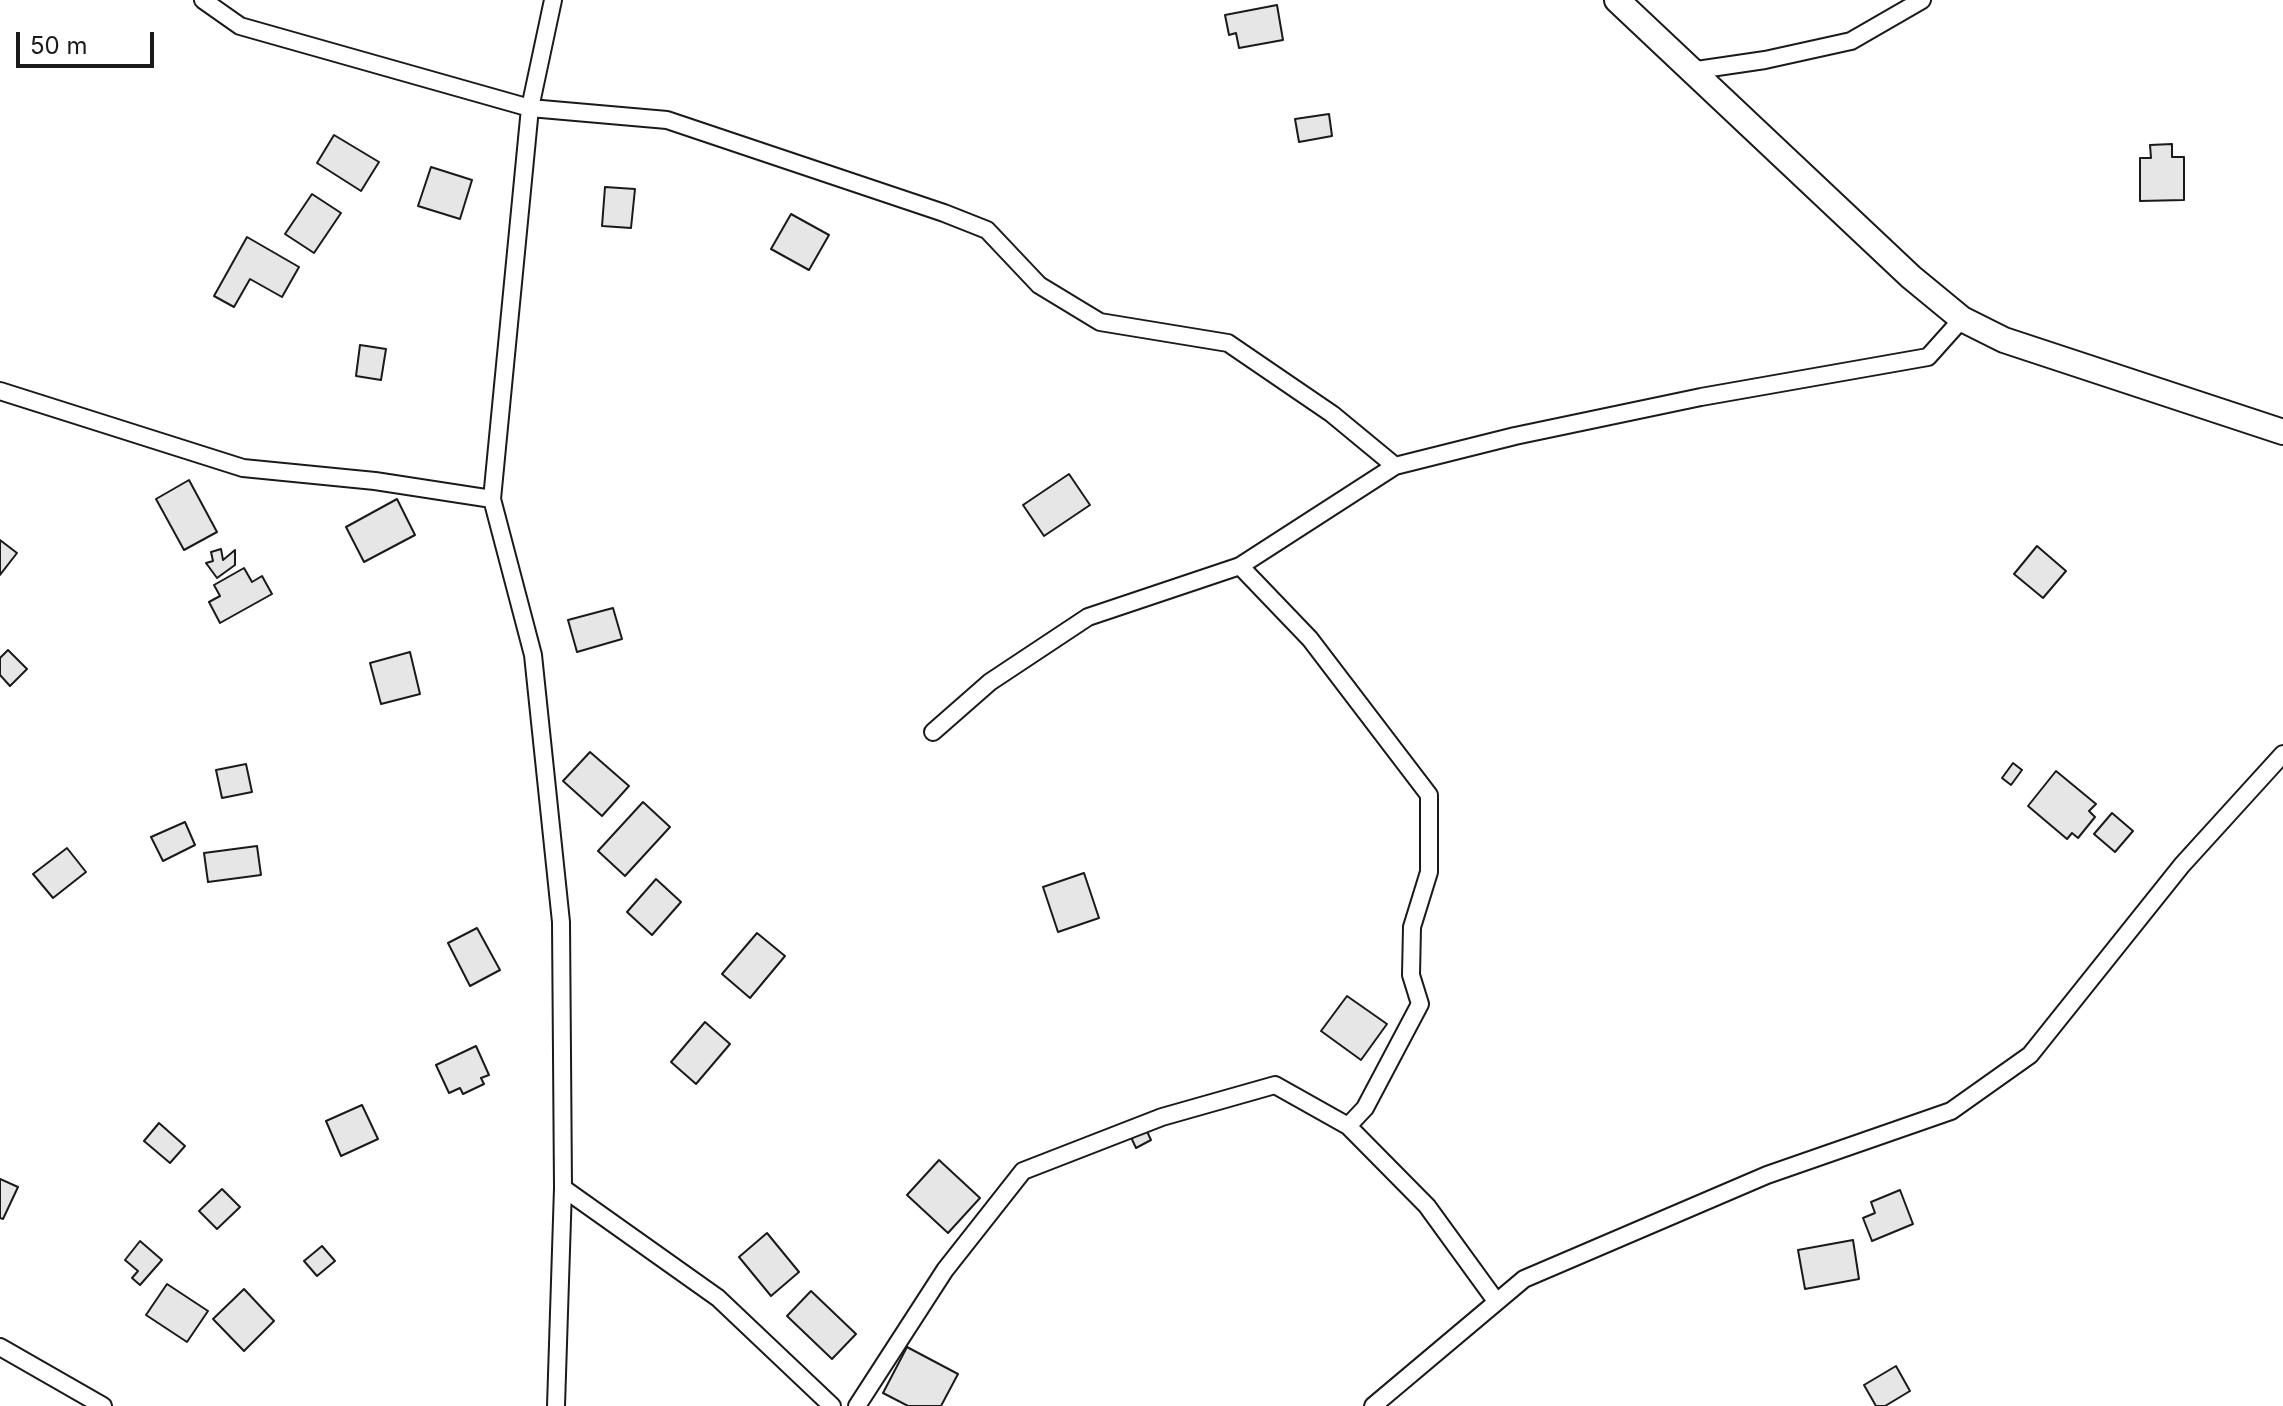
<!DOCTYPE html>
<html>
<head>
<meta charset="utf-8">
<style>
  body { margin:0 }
  #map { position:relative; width:2283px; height:1406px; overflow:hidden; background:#fff; font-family:Inter,sans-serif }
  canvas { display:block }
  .scale { position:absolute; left:16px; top:32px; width:138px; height:36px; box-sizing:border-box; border:4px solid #1a1a1a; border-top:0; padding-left:10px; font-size:24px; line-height:28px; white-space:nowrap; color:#1a1a1a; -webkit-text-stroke:6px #fff; paint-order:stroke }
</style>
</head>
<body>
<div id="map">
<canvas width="2283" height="1406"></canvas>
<div class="scale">50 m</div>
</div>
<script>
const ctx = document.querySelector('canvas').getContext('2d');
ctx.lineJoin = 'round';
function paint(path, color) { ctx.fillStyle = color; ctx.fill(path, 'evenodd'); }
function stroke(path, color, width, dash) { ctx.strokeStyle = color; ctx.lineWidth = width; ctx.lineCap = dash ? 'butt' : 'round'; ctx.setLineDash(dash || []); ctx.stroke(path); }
const building = new Path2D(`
  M1277,5L1283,40L1239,48L1236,33L1229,35L1225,15Z
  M1329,114L1332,136L1299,142L1295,119Z
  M334,135L379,162L361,191L317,163Z
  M2172,144V157H2184V200L2140,201V158H2151L2150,145Z
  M431,167L472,180L460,219L418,206Z
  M605,187L635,189L631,228L602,226Z
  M312,194L341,213L314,253L285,234Z
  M791,214L829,235L809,270L771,249Z
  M247,237L299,267L282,297L250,279L234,307L214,296Z
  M360,345L386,349L381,380L356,376Z
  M1069,474L1090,505L1044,536L1023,505Z
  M189,480L217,532L184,550L156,499Z
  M397,499L415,535L364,562L346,527Z
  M0,540L17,553L0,575Z
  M2037,546L2066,571L2043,598L2014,574Z
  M221,549L223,560L235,550V565L217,578L206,563L213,561L211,552Z
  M244,568L252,582L262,576L272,594L220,623L209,602L220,596L214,585Z
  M613,608L622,639L577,652L568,620Z
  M8,650L27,669L10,686L0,675V658Z
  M410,652L420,694L381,704L370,663Z
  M590,752L629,786L602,816L563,781Z
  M2013,763L2022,770L2011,785L2002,778Z
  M246,764L252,792L222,798L216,770Z
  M2056,771L2096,804L2089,811L2095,817L2078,838L2072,833L2067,839L2028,806Z
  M643,802L670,827L625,876L598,851Z
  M2112,813L2133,831L2115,852L2094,834Z
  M185,822L195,845L163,861L151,837Z
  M257,846L261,875L208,882L204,853Z
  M67,848L86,872L53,898L33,874Z
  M1084,873L1099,918L1058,932L1043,887Z
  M656,879L681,902L652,935L627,912Z
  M477,928L500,970L470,986L448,943Z
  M757,933L785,956L750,998L722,974Z
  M1347,996L1387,1024L1361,1060L1321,1031Z
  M705,1022L730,1044L696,1084L671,1062Z
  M476,1046L489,1075L481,1078L484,1084L463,1094L460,1088L449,1093L436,1065Z
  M362,1105L378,1139L341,1156L326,1121Z
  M159,1123L185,1146L170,1163L144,1141Z
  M1144,1125L1151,1140L1136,1148L1129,1133Z
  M939,1160L980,1198L948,1233L907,1195Z
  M0,1179L18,1187L3,1219L0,1218Z
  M222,1189L240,1207L217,1229L199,1211Z
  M1900,1190L1913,1224L1872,1241L1863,1218L1875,1213L1871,1202Z
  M767,1233L799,1272L771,1296L739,1257Z
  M1853,1240L1859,1279L1805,1289L1798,1250Z
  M140,1241L162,1260L140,1285L132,1278L138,1271L125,1260Z
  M322,1246L335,1261L317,1276L304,1261Z
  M167,1284L208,1311L187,1342L146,1315Z
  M244,1289L274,1321L244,1351L213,1319Z
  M811,1291L856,1334L832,1359L787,1316Z
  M907,1347L958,1374L941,1406H908L883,1393Z
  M1896,1366L1910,1391L1885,1406H1876L1864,1385Z`);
paint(building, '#e6e6e6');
stroke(building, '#1a1a1a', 2);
const minor = new Path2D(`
  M203,0L240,26L530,108L667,120L944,213L987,230L1039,285L1100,322L1228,343L1332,414L1395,466
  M553,0L530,108L492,499L533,655L561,922L563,1188L556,1406
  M1690,71L1765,60L1851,41L1922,0
  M0,391L243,468L375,481L492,499
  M933,732L990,682L1088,617L1240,566
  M1348,1126L1365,1108L1420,1004L1411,975L1412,927L1429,872V795L1310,639L1240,566L1395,466L1515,436L1701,397L1928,357L1962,319
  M563,1188L718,1298L832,1406
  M0,1347L103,1406
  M857,1406L945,1270L1023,1171L1162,1117L1275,1085L1348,1126L1427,1206L1496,1301
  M1373,1406L1524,1279L1767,1175L1951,1111L2030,1055L2182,865L2283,754`);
const secondary = new Path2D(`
  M1617,0L1911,277L1962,319L2004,340L2283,432`);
stroke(minor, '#1a1a1a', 20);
stroke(secondary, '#1a1a1a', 28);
stroke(minor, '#fff', 16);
stroke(secondary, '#fff', 24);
</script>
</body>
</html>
